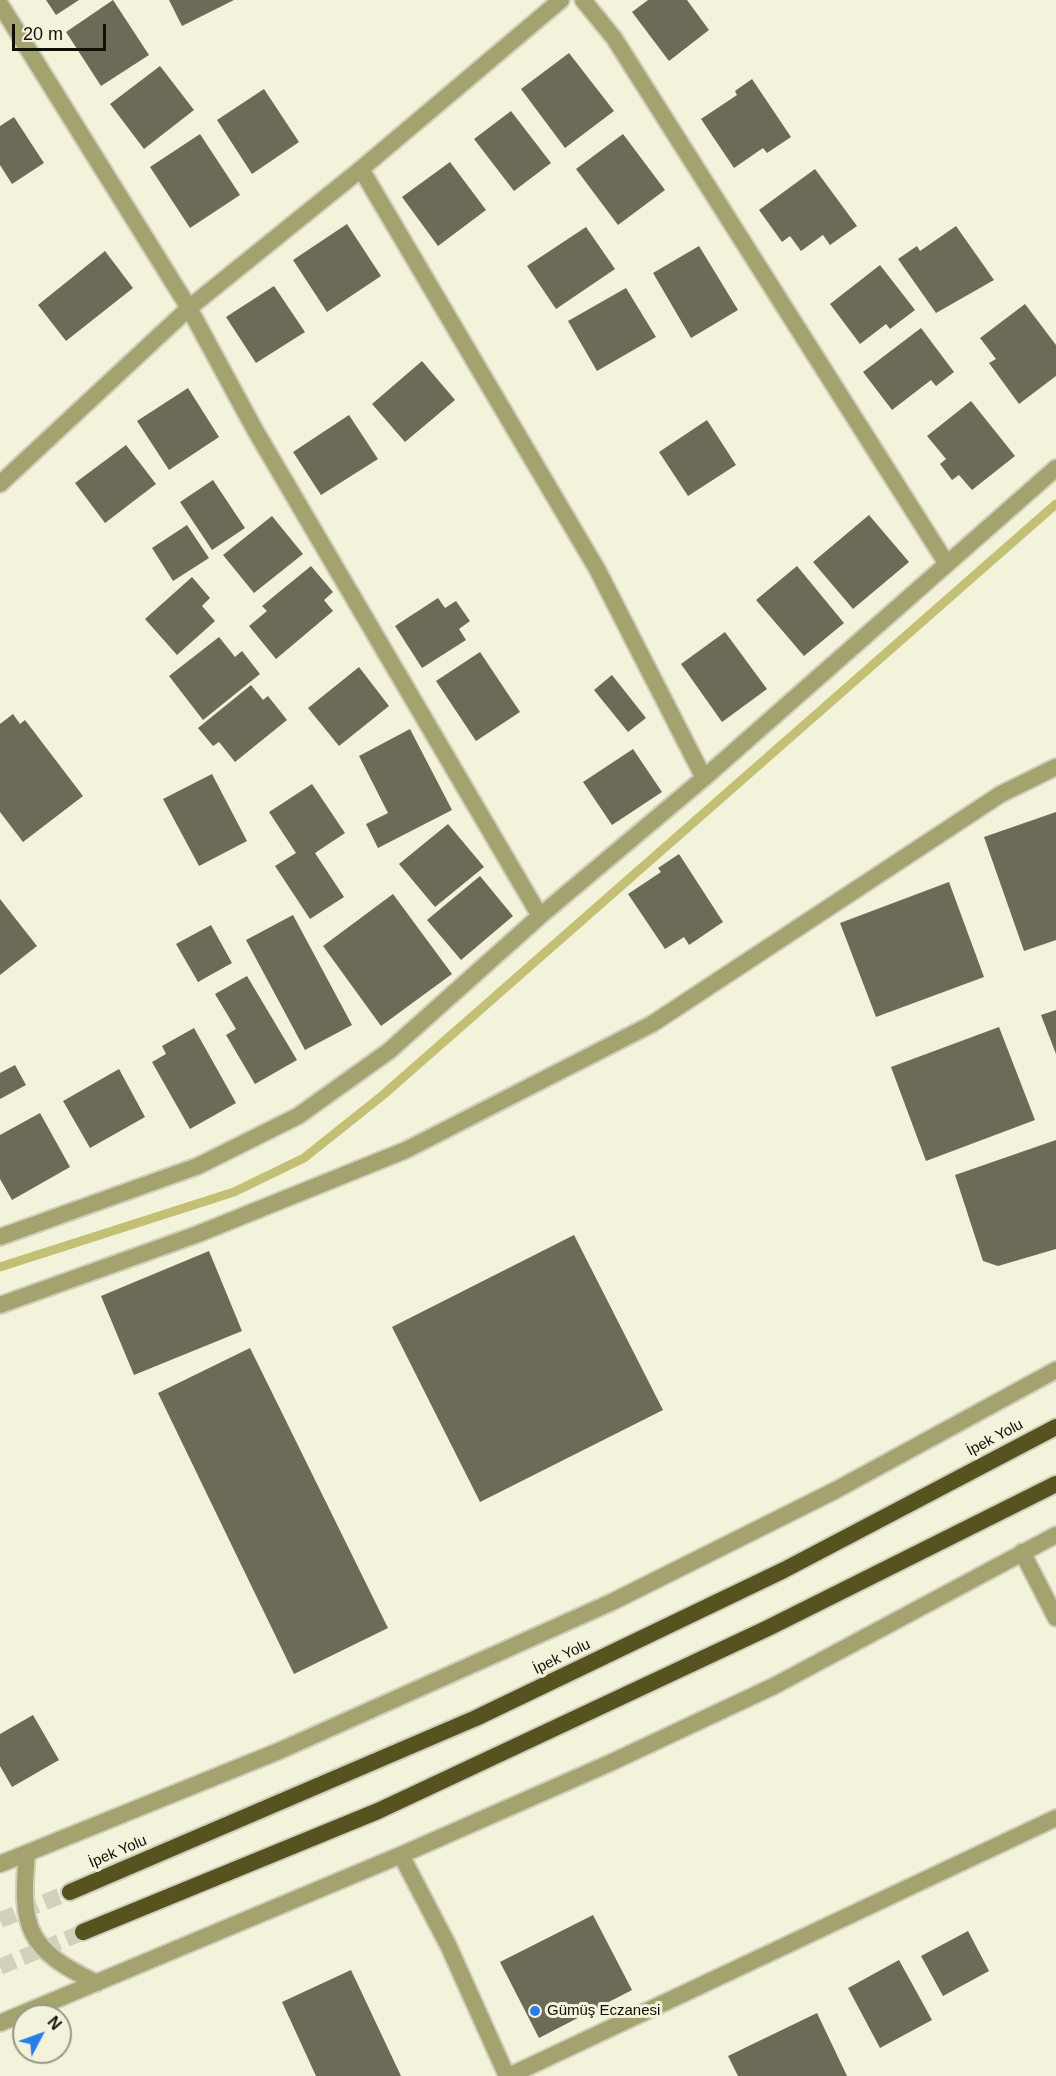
<!DOCTYPE html>
<html>
<head>
<meta charset="utf-8">
<style>
  body { margin:0 }
  #map { position:relative; width:1056px; height:2076px; overflow:hidden; background:#f3f3dc; font-family:Helvetica,sans-serif }
  canvas { display:block }
  .north { position:absolute; left:12px; top:2004px; width:60px; height:60px; box-sizing:border-box; background:#f3f3dc; border:2px solid #989887; border-radius:50%; rotate:49deg; font-size:16px; font-weight:700; line-height:24px; text-align:center; color:#101008 }
  .north::after { content:''; display:block; margin:auto; width:21px; height:27px; background:#277ee8; clip-path:polygon(50% 0,100% 100%,50% 72%,0 100%) }
  .scale { position:absolute; left:12px; top:24px; width:94px; height:27px; box-sizing:border-box; border:3px solid #101008; border-top:0; padding-left:8px; font-size:18px; line-height:21px; white-space:nowrap; color:#101008; -webkit-text-stroke:4px #f3f3dc; paint-order:stroke }
</style>
</head>
<body>
<div id="map">
<canvas width="1056" height="2076"></canvas>
<div class="north">N</div>
<div class="scale">20 m</div>
</div>
<script>
const ctx = document.querySelector('canvas').getContext('2d');
ctx.lineJoin = 'round';
function stroke(path, color, width, dash) { ctx.strokeStyle = color; ctx.lineWidth = width; ctx.lineCap = dash ? 'butt' : 'round'; ctx.setLineDash(dash || []); ctx.stroke(path); }
function paint(path, color) { ctx.fillStyle = color; ctx.fill(path, 'evenodd'); }
function drawText(font, color, halo, rows, align = 'center') {
  ctx.font = font + ' Helvetica,sans-serif'; ctx.lineWidth = 6; ctx.setLineDash([]); ctx.textBaseline = 'middle'; ctx.strokeStyle = halo; ctx.fillStyle = color; for (const [text, x, y, turn = 0] of rows) {
    ctx.save(); ctx.translate(x, y); ctx.rotate((+turn || 0) * Math.PI / 180); ctx.textAlign = isNaN(turn) ? turn : align; if (halo) ctx.strokeText(text, 0, 0); ctx.fillText(text, 0, 0); ctx.restore();
  }
}
stroke(new Path2D(`
  M0,1267L234,1192L304,1158L383,1095L1056,504`), '#c3bf75', 9);
paint(new Path2D(`
  M46,0H79L56,15Z
  M113,0L149,55L101,86L66,32Z
  M169,0H234L182,26Z
  M648,0H687L709,30L669,61L632,12Z
  M569,53L614,111L565,148L521,89Z
  M160,66L194,110L144,149L110,104Z
  M752,79L791,137L767,153L763,148L734,168L701,119L737,95L735,91Z
  M264,89L299,142L252,174L217,120Z
  M511,111L551,163L514,191L474,139Z
  M14,117L44,163L12,184L0,165V126Z
  M200,134L240,195L190,228L150,167Z
  M623,134L665,190L618,225L576,169Z
  M450,162L486,210L438,246L402,197Z
  M815,169L857,226L830,245L823,235L801,251L790,236L782,242L759,210Z
  M347,224L381,276L327,312L293,260Z
  M956,226L994,280L936,313L898,259L917,246L920,251Z
  M586,227L615,269L556,309L527,266Z
  M699,246L738,310L691,338L653,273Z
  M105,251L133,288L66,341L38,305Z
  M880,265L915,310L890,329L886,324L860,344L830,304Z
  M274,286L305,332L256,363L226,317Z
  M626,288L656,337L597,371L568,321Z
  M1025,304L1056,345V376L1019,404L989,363L996,359L980,338Z
  M921,328L954,372L936,386L931,380L892,410L863,372Z
  M422,361L455,400L405,442L372,404Z
  M188,388L219,437L169,470L137,421Z
  M971,401L1015,456L972,490L959,475L952,480L940,464L946,459L927,436Z
  M349,415L378,459L321,495L293,452Z
  M707,420L736,465L688,496L659,452Z
  M126,445L156,484L105,523L75,483Z
  M213,480L245,528L212,550L180,502Z
  M869,515L909,562L853,609L813,562Z
  M272,516L303,554L254,593L223,555Z
  M187,525L209,558L173,581L152,548Z
  M311,566L333,592L324,600L333,611L276,659L249,626L267,611L262,606Z
  M797,566L844,623L804,656L756,600Z
  M192,577L210,598L202,606L215,621L177,655L145,619Z
  M438,598L445,608L456,601L470,621L459,629L466,640L422,668L395,626Z
  M725,632L767,689L722,722L681,664Z
  M219,637L235,657L242,651L260,674L203,720L169,676Z
  M480,652L520,712L476,741L436,681Z
  M359,667L389,706L339,746L308,708Z
  M612,675L646,718L628,732L594,690Z
  M251,685L263,700L268,696L287,720L235,762L219,742L213,746L198,728Z
  M13,714L20,724L25,720L83,796L23,842L0,812V724Z
  M410,729L452,810L378,848L366,824L388,813L359,756Z
  M633,749L662,792L612,825L583,782Z
  M212,774L247,841L199,866L163,799Z
  M312,784L345,833L315,853L344,897L310,919L275,866L296,853L269,812Z
  M1056,812V940L1024,951L984,837Z
  M448,824L484,867L435,907L399,864Z
  M679,854L723,922L689,945L684,937L665,949L628,894L661,872L658,868Z
  M480,876L513,916L461,960L427,920Z
  M949,882L984,977L876,1017L840,923Z
  M393,894L452,974L381,1026L323,946Z
  M0,899L37,946L0,975Z
  M293,915L352,1025L305,1050L246,940Z
  M211,925L232,963L198,982L176,944Z
  M247,976L297,1060L255,1084L226,1035L236,1029L215,994Z
  M1056,1010V1054L1041,1015Z
  M999,1027L1035,1120L926,1161L891,1067Z
  M194,1028L236,1103L190,1129L152,1062L166,1054L162,1046Z
  M15,1065L26,1085L0,1099V1073Z
  M119,1069L145,1117L90,1148L63,1101Z
  M40,1113L70,1167L12,1200L0,1179V1135Z
  M1056,1140V1249L998,1266L983,1261L955,1175Z
  M574,1235L663,1410L480,1502L392,1327Z
  M209,1251L242,1331L134,1375L101,1296Z
  M250,1348L388,1628L294,1674L158,1393Z
  M33,1715L59,1760L12,1787L0,1766V1734Z
  M593,1915L632,1990L539,2038L500,1962Z
  M968,1931L989,1971L943,1996L921,1956Z
  M899,1960L932,2020L880,2048L848,1988Z
  M351,1970L401,2076H316L282,2002Z
  M817,2013L847,2076H738L728,2056Z`), '#6b6b57');
stroke(new Path2D(`
  M0,1920L70,1892
  M0,1967L83,1932`), '#d1d1bc', 16, [16, 8]);
const minor = new Path2D(`
  M583,0L614,38L947,564
  M0,4L189,308L255,430L540,916
  M361,169L597,569L704,778
  M0,484L189,308L361,169L561,0
  M0,1237L198,1166L298,1116L389,1051L540,916L704,778L1056,468
  M0,1305L198,1234L406,1150L652,1024L1001,794L1056,767
  M1022,1552L1056,1618
  M401,1855L448,1945L507,2076
  M509,2076L1056,1818`);
const tertiary = new Path2D(`
  M27,1854C20,1928 27,1950 97,1983
  M0,1864L279,1751L612,1602L836,1490L1056,1370
  M0,2023L401,1855L610,1763L774,1686L1056,1535`);
const trunk = new Path2D(`
  M70,1892L476,1718L784,1570L1056,1427
  M83,1932L378,1811L768,1628L1056,1484`);
stroke(minor, '#cfcfba', 20);
stroke(tertiary, '#cfcfba', 20);
stroke(trunk, '#cfcfba', 20);
stroke(minor, '#a4a26f', 16);
stroke(tertiary, '#a4a26f', 16);
stroke(trunk, '#565320', 16);
for (const [x, y, r, color] of [
  [535,2011,6,"#277ee8"]
]) { const dot = new Path2D(); dot.arc(x, y, r, 0, 2 * Math.PI); ctx.fillStyle = color; ctx.fill(dot); stroke(dot, '#f3f3dc', 2); }
drawText('15px', '#101008', '#f3f3dc', [
  ["İpek Yolu",995,1438,-28],
  ["İpek Yolu",562,1657,-26],
  ["İpek Yolu",118,1852,-23]
]);
drawText('15px', '#101008', '#f3f3dc', [
  ["Gümüş Eczanesi",547,2011]
], 'left');
</script>
</body>
</html>
